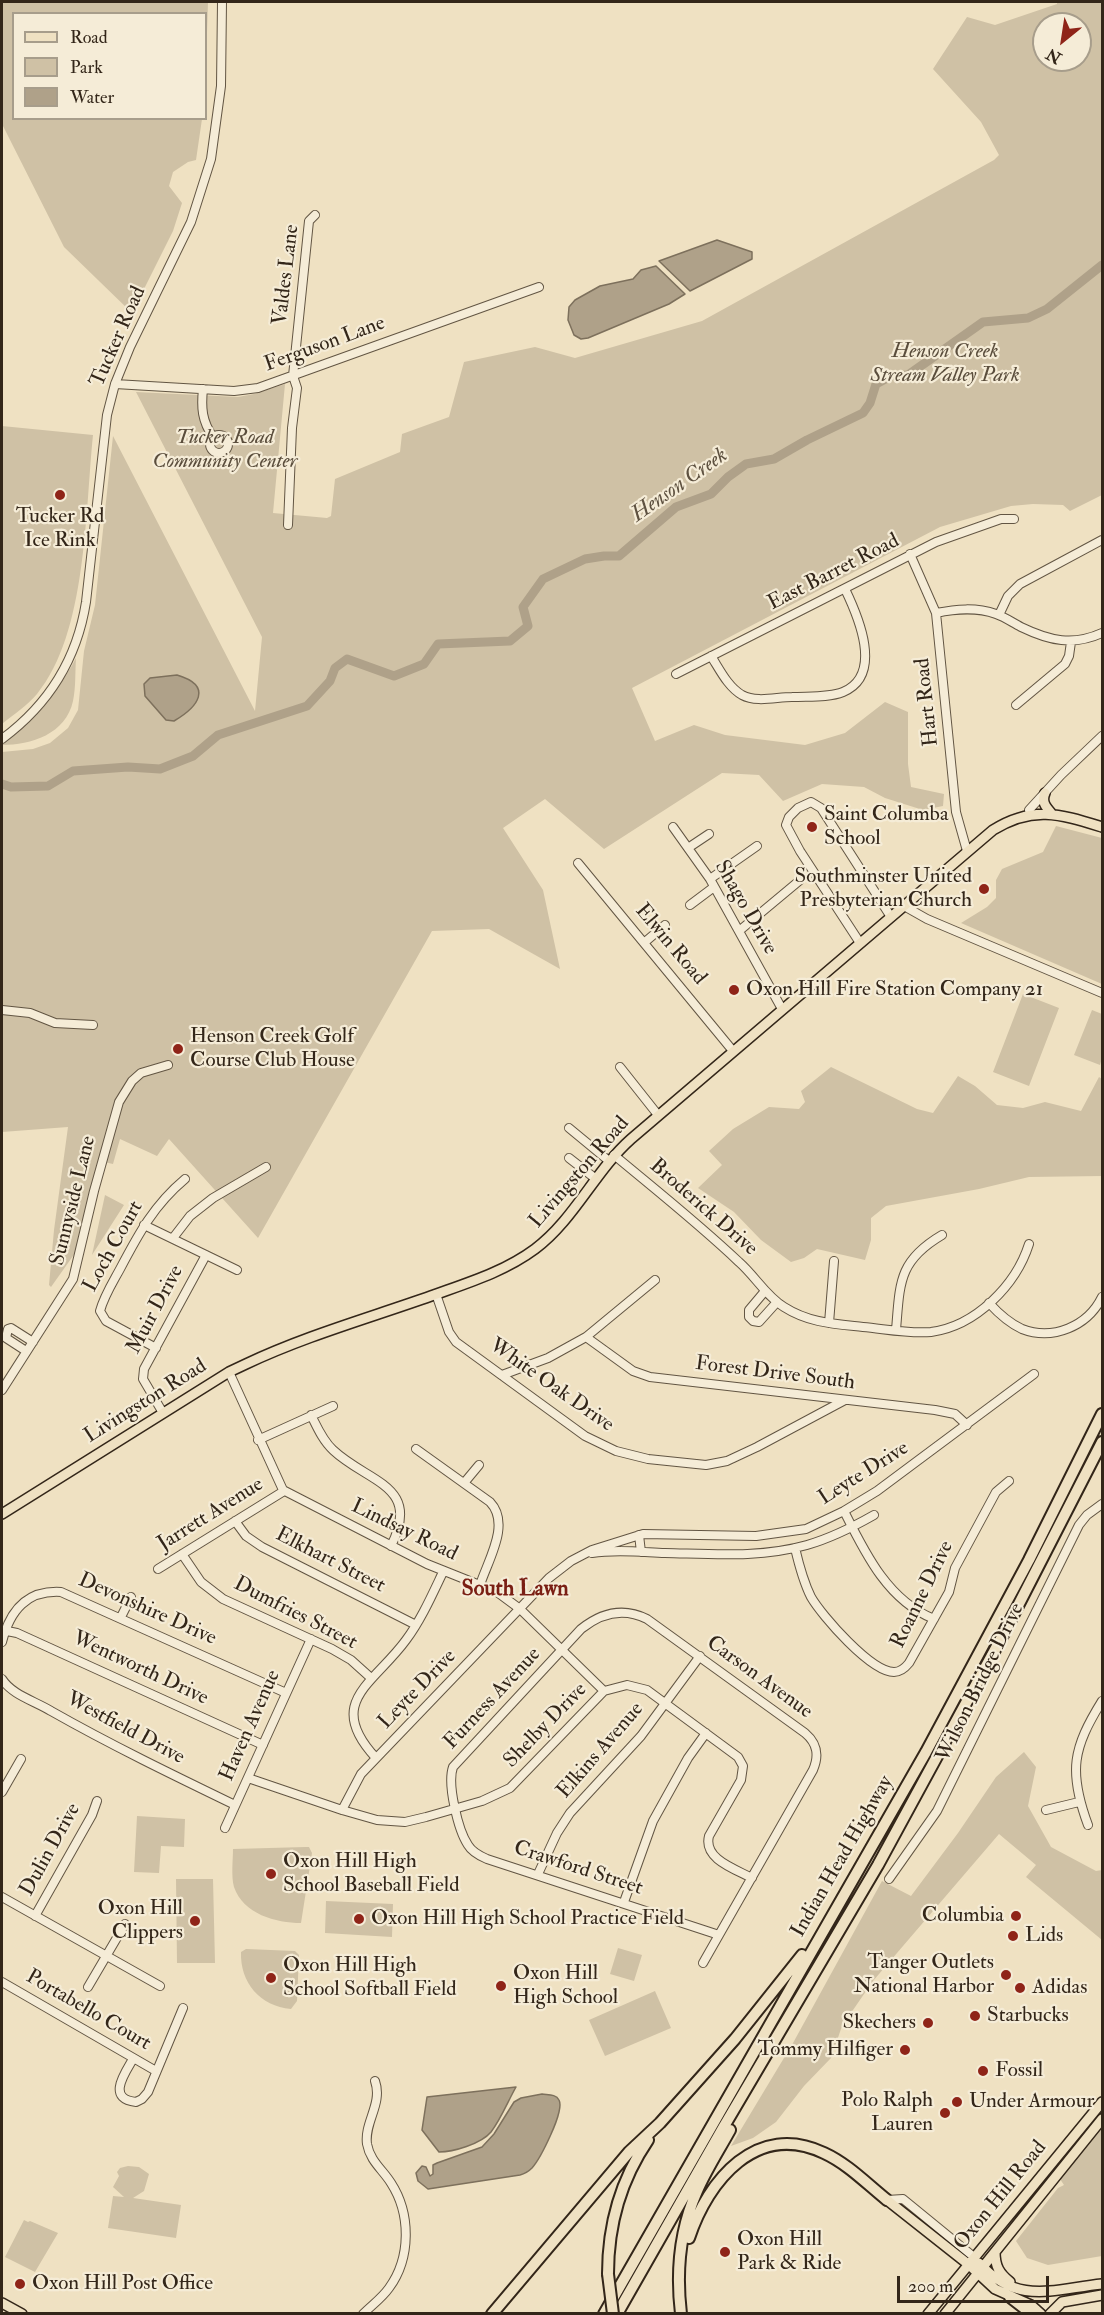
<!DOCTYPE html>
<html>
<head>
<meta charset="utf-8">
<style>
  body { margin:0 }
  #map { position:relative; width:1104px; height:2315px; overflow:hidden; background:#efe1c2; font-family:"IM FELL Double Pica",serif }
  canvas { display:block }
  .frame { position:absolute; inset:0; border:3px solid #332619; pointer-events:none }
  .legend { position:absolute; left:12px; top:12px; width:195px; height:108px; box-sizing:border-box; background:#f5ecd7; border:2px solid #a79d8b; margin:0; padding:8px 10px; list-style:none; font-size:18px; color:#332619 }
  .legend li { display:flex; align-items:center; gap:12px; height:30px }
  .legend b { width:30px; border:2px solid #a79d8b }
  .north { position:absolute; left:1032px; top:12px; width:60px; height:60px; box-sizing:border-box; background:#f5ecd7; border:2px solid #a79d8b; border-radius:50%; rotate:210deg; font-size:16px; font-weight:700; line-height:24px; text-align:center; color:#332619 }
  .north::after { content:''; display:block; margin:auto; width:21px; height:27px; background:#8f2418; clip-path:polygon(50% 0,100% 100%,50% 72%,0 100%) }
  .scale { position:absolute; left:897px; top:2276px; width:152px; height:27px; box-sizing:border-box; border:3px solid #332619; border-top:0; padding-left:8px; font-size:18px; line-height:21px; white-space:nowrap; color:#332619; -webkit-text-stroke:4px #f5ecd7; paint-order:stroke }
</style>
</head>
<body>
<div id="map">
<canvas width="1104" height="2315"></canvas>
<div class="frame"></div>
<ul class="legend">
<li><b style="height:8px;background:#efe1c2"></b>Road</li>
<li><b style="height:16px;background:#cfc1a5"></b>Park</li>
<li><b style="height:16px;background:#afa189"></b>Water</li>
</ul>
<div class="north">N</div>
<div class="scale">200 m</div>
</div>
<script>
const ctx = document.querySelector('canvas').getContext('2d');
ctx.lineJoin = 'round';
function paint(path, color) { ctx.fillStyle = color; ctx.fill(path, 'evenodd'); }
function stroke(path, color, width, dash) { ctx.strokeStyle = color; ctx.lineWidth = width; ctx.lineCap = dash ? 'butt' : 'round'; ctx.setLineDash(dash || []); ctx.stroke(path); }
function drawText(font, color, halo, rows, align = 'center') {
  ctx.font = font + ' "IM FELL Double Pica",serif'; ctx.lineWidth = 4.5; ctx.setLineDash([]); ctx.textBaseline = 'middle'; ctx.strokeStyle = halo; ctx.fillStyle = color; for (const [text, x, y, turn = 0] of rows) {
    ctx.save(); ctx.translate(x, y); ctx.rotate((+turn || 0) * Math.PI / 180); ctx.textAlign = isNaN(turn) ? turn : align; if (halo) ctx.strokeText(text, 0, 0); ctx.fillText(text, 0, 0); ctx.restore();
  }
}
paint(new Path2D(`
  M2,2H208L206,62V14H14V118L202,119L196,160L188,162L173,172L169,186L182,203L173,231L132,313L64,247L2,124Z
  M1057,2H1102V495L1070,511L1063,505L1033,504L1011,506L940,527L632,688L655,741L694,725L725,735L805,745L845,733L885,702L908,712V764L911,787L944,794L943,806L923,810L885,798L864,787L822,784L783,801L759,775L722,773L604,849L545,799L503,828L543,890L560,969L489,929L432,931L258,1238L169,1139L157,1156L120,1139L113,1164L104,1162L85,1239L51,1287L49,1285L54,1230L68,1127L2,1132V752L33,749L50,743L68,728L78,710L84,651L95,605L113,436L255,711L262,637L136,392L238,397L254,394L285,384L273,513L327,518L331,516L335,479L400,452L402,434L449,417L464,362L535,347L575,358L702,321L994,160L999,155L981,122L933,69L967,17L995,25L1057,4ZM1044,24H1080V60H1044Z
  M2,426L93,435C85,512 87,633 37,694C28,705 13,715 2,724Z
  M76,658C75,672 76,687 73,701C66,734 31,745 2,745C33,717 56,696 76,658Z
  M1056,826L1102,838V984L961,923L987,907L996,898V880L1002,869L1043,852Z
  M1023,994L1059,1008L1029,1086L993,1072Z
  M1092,1010L1102,1014V1058L1100,1065L1074,1055Z
  M831,1067L917,1109L933,1113L958,1076L975,1086L997,1105L1023,1108L1045,1102L1081,1111L1099,1077L1102,1079V1176L1029,1177L979,1189L886,1206L871,1218V1240L865,1260L817,1249L804,1258L791,1262L761,1240L734,1212L698,1188L722,1165L709,1151L733,1129L769,1107L799,1109L805,1102L801,1091Z
  M105,1195L124,1205L92,1255Z
  M1024,1752L1036,1767L1028,1806L1051,1847L1096,1871L1102,1870V1940L1026,1877L1036,1865L999,1834L873,1981L842,2026L831,2058L804,2086L776,2122L753,2138L731,2146L793,2043L882,1881L911,1896L958,1833L996,1777Z
  M137,1816L185,1819L184,1847L161,1846L159,1873L134,1872Z
  M306,1847H309L312,1853L301,1923C276,1923 243,1914 234,1887C231,1876 233,1860 233,1849Z
  M176,1879H213L215,1963H177Z
  M326,1901L393,1904L392,1937L325,1933Z
  M618,1948L642,1955L634,1981L610,1974Z
  M246,1949L295,1951L299,1955L297,2001L291,2009C260,2006 240,1983 241,1952Z
  M655,1991L671,2028L605,2056L589,2020Z
  M1102,2125V2256L1048,2265L1027,2258L1016,2241L1058,2188L1064,2185L1060,2179Z
  M128,2166L139,2167L149,2174L144,2191L133,2198L181,2205L176,2238L108,2228L113,2196L124,2197L113,2187L119,2176L117,2172L120,2168Z
  M24,2220L28,2222L30,2221L58,2233L35,2272L5,2257Z`), '#cfc1a5');
const water = new Path2D(`
  M717,240L752,252V259L690,291L659,261Z
  M656,266L685,294L669,304L588,338L581,339L574,335L568,320L569,307L575,300L600,286L633,279L641,270Z
  M177,675C214,686 198,707 174,721L166,720L145,696L144,684L150,678Z
  M516,2087C508,2101 501,2119 491,2132C481,2144 453,2152 439,2152L422,2130L427,2097Z
  M542,2094C548,2095 556,2094 559,2100C565,2111 540,2159 532,2168C528,2172 524,2174 520,2175L428,2189L418,2181L416,2173L422,2166L426,2167L430,2176L433,2174V2165L437,2163L482,2147L494,2134L514,2102L521,2098Z`);
paint(water, '#afa189');
stroke(water, '#7d705c', 1.5);
stroke(new Path2D(`
  M2,784L11,787L48,786L73,771L128,767L160,769L193,756L218,735L307,706L330,681L335,668L347,659L394,676L424,664L438,644L510,641L528,626L523,607L543,579L585,559L604,556H619L676,507L711,494L728,477L746,464L774,459L807,440L863,413L870,403L876,384L891,376L908,375L983,322L1028,318L1047,309L1102,265`), '#afa189', 9);
const minor = new Path2D(`
  M115,384L234,391L258,388L539,287
  M203,389C201,408 202,421 213,437
  M210 444a9 9 0 1 1 18 0a9 9 0 1 1-18 0Z
  M288,525L292,428L297,388L293,376L309,221L315,215
  M910,554L936,613L956,812L967,851
  M936,613C956,609 976,607 996,614C1005,617 1013,623 1021,627C1050,641 1073,646 1102,633
  M999,615L1008,596L1020,584L1102,540
  M711,656C720,670 728,687 742,695C757,703 776,697 792,697C808,696 828,698 843,692C884,675 858,616 845,589
  M676,674L936,542L1001,519H1014
  M1016,705L1065,664L1069,656L1071,642
  M2,739C48,705 77,659 86,602L107,415L115,384L130,347L191,222L211,159L221,86L222,2
  M1030,814L1029,810L1061,775L1102,736
  M673,827L710,879L782,1009
  M688,848L709,834
  M578,863L733,1051
  M710,879L757,846
  M690,905L714,887
  M904,906L927,919L1102,993
  M739,931L799,881
  M645,942L665,925
  M860,943L800,851L786,825L789,817L798,808L811,802L821,808L891,917
  M2,1010L30,1013L55,1023L93,1025
  M620,1067L658,1115
  M569,1128L609,1161
  M614,1155C656,1190 699,1224 739,1262C755,1276 766,1296 784,1307C809,1323 835,1324 863,1327C885,1329 909,1334 931,1332C976,1326 1016,1285 1029,1244
  M569,1158L596,1179
  M144,1225L237,1270
  M173,1238L190,1216L213,1198L266,1167
  M765,1291L749,1310V1317L753,1321L759,1322L777,1302
  M436,1294L449,1332L456,1342L585,1436L616,1451L648,1459L706,1465L727,1461L757,1447L845,1400
  M989,1303C999,1314 1009,1323 1022,1329C1053,1341 1088,1326 1102,1297
  M829,1323L834,1261
  M896,1330C900,1283 898,1261 942,1235
  M586,1337L633,1371L650,1377L935,1410L955,1414L967,1425
  M156,1348L106,1321L100,1311C104,1296 113,1282 120,1269C139,1233 154,1205 185,1179
  M26,1351L6,1338L8,1329L11,1328L33,1342
  M229,1372L283,1490L427,1564L497,1592L520,1609L604,1691
  M502,1375L548,1358L586,1337L655,1280
  M2,1390L73,1279L94,1191L119,1102L132,1081L141,1073L168,1065
  M163,1413L143,1379L144,1369L206,1255
  M311,1415C317,1427 323,1441 333,1450C368,1483 422,1485 391,1546
  M258,1440L333,1406
  M416,1449L490,1502C511,1524 488,1560 480,1585
  M464,1483L479,1465
  M844,1511C865,1553 888,1601 934,1619
  M235,1521L246,1536L262,1547L416,1625
  M639,1535L641,1552
  M795,1548C799,1565 803,1581 811,1597C822,1616 871,1672 894,1672C900,1672 905,1668 909,1663L949,1592L955,1568L996,1492L1009,1481
  M592,1553C616,1549 641,1552 665,1553C713,1554 761,1558 807,1545C831,1538 853,1527 874,1515
  M182,1554L201,1582L223,1599L332,1649L351,1660L371,1678
  M158,1569L284,1491
  M121,1617L131,1597
  M2,1630L17,1633L263,1745
  M2,1642C10,1610 27,1590 61,1592L286,1693
  M2,1679C12,1695 35,1701 51,1711C111,1745 173,1775 235,1805
  M376,1758C324,1702 374,1684 406,1640C421,1620 432,1595 443,1572
  M248,1778L342,1810L377,1820L405,1822L426,1817L482,1801L510,1788L604,1691L627,1685L647,1690L738,1757L743,1766L741,1780L709,1836C703,1859 735,1869 752,1878
  M2,1792L21,1759
  M342,1810L361,1774L549,1578L571,1561L592,1550L643,1534L756,1536L806,1529L844,1511L877,1491L1034,1374
  M1046,1810L1079,1802
  M1088,1825C1068,1771 1073,1748 1102,1701
  M225,1828L311,1639
  M538,1874L557,1833L570,1813L641,1736L700,1656
  M889,1879L937,1811L1079,1525L1087,1515L1102,1504
  M2,1897L160,1986
  M624,1902L653,1821L688,1758L706,1733
  M35,1916L92,1815L97,1801
  M703,1963L813,1770C819,1756 818,1744 805,1733L647,1619C623,1607 601,1613 581,1629L453,1767C447,1784 458,1830 468,1845C472,1852 480,1856 487,1859L719,1935
  M2,1982L156,2071
  M88,1987L125,1924
  M133,2059C125,2073 106,2099 136,2102L142,2099L148,2092L183,2008
  M887,2200L903,2199L974,2257
  M363,2314C372,2305 382,2298 389,2288C411,2258 411,2214 391,2183C383,2170 370,2161 367,2144C364,2122 383,2104 375,2081`);
const major = new Path2D(`
  M1045,793C1041,802 1046,807 1052,814
  M2,1514L229,1372L246,1364C305,1336 369,1318 431,1296C467,1283 504,1272 535,1249C574,1220 595,1171 631,1139L993,830C1033,805 1060,814 1102,827
  M887,2200L968,2264L995,2289L1031,2305L1041,2314
  M995,2252C995,2266 999,2273 1010,2282
  M979,2263C1018,2306 1053,2289 1102,2284
  M2,2303L22,2314
  M928,2314L1102,2102
  M945,2314L1102,2119
  M1050,2314L1062,2302L1102,2295`);
const highway = new Path2D(`
  M689,2238C708,2180 757,2121 824,2153C848,2164 867,2184 887,2200
  M608,2274C608,2225 620,2181 648,2140
  M1010,2297L1032,2314
  M492,2314L629,2152L660,2123L735,2039L802,1955
  M604,2314L926,1752L1029,1560L1102,1414
  M617,2314L723,2128L878,1865L1003,1635L1102,1442
  M681,2314C676,2272 680,2229 697,2191C706,2170 719,2150 730,2130`);
stroke(minor, '#625543', 10);
stroke(major, '#332619', 12);
stroke(highway, '#332619', 14);
stroke(minor, '#f5ecd7', 8);
stroke(major, '#efe1c2', 9);
stroke(highway, '#efe1c2', 10);
const highwayBridge = new Path2D(`
  M608,2274L613,2314`);
stroke(highwayBridge, '#332619', 14, []);
stroke(highwayBridge, '#efe1c2', 10);
for (const [x, y, r, color] of [
  [60,495,6,"#8f2418"],
  [812,827,6,"#8f2418"],
  [984,889,6,"#8f2418"],
  [734,990,6,"#8f2418"],
  [178,1049,6,"#8f2418"],
  [271,1874,6,"#8f2418"],
  [1016,1916,6,"#8f2418"],
  [359,1919,6,"#8f2418"],
  [195,1921,6,"#8f2418"],
  [1013,1936,6,"#8f2418"],
  [1006,1975,6,"#8f2418"],
  [271,1978,6,"#8f2418"],
  [501,1986,6,"#8f2418"],
  [1020,1988,6,"#8f2418"],
  [975,2016,6,"#8f2418"],
  [928,2023,6,"#8f2418"],
  [905,2050,6,"#8f2418"],
  [983,2071,6,"#8f2418"],
  [957,2102,6,"#8f2418"],
  [945,2113,6,"#8f2418"],
  [725,2252,6,"#8f2418"],
  [20,2284,6,"#8f2418"]
]) { const dot = new Path2D(); dot.arc(x, y, r, 0, 2 * Math.PI); ctx.fillStyle = color; ctx.fill(dot); stroke(dot, '#f5ecd7', 2); }
drawText('21px', '#332619', '#f5ecd7', [
  ["Valdes Lane",287,275,-83],
  ["Tucker Road",119,337,-66],
  ["Ferguson Lane",325,345,-20],
  ["East Barret Road",834,573,-27],
  ["Hart Road",928,702,-96],
  ["Shago Drive",745,908,60],
  ["Elwin Road",670,945,50],
  ["Livingston Road",580,1173,-49],
  ["Sunnyside Lane",74,1201,-76],
  ["Broderick Drive",703,1208,41],
  ["Loch Court",114,1247,-61],
  ["Muir Drive",156,1310,-62],
  ["Forest Drive South",775,1374,7],
  ["White Oak Drive",551,1386,35],
  ["Livingston Road",146,1402,-32],
  ["Leyte Drive",864,1474,-32],
  ["Jarrett Avenue",211,1515,-32],
  ["Lindsay Road",404,1531,26],
  ["Elkhart Street",330,1561,27],
  ["Roanne Drive",923,1595,-64],
  ["Devonshire Drive",147,1610,24],
  ["Dumfries Street",295,1614,27],
  ["Wentworth Drive",140,1669,25],
  ["Carson Avenue",759,1678,36],
  ["Wilson Bridge Drive",981,1683,-64],
  ["Leyte Drive",418,1690,-46],
  ["Furness Avenue",493,1699,-47],
  ["Haven Avenue",251,1726,-66],
  ["Shelby Drive",546,1726,-46],
  ["Westfield Drive",125,1729,28],
  ["Elkins Avenue",601,1751,-49],
  ["Dulin Drive",51,1850,-61],
  ["Indian Head Highway",843,1857,-60],
  ["Crawford Street",578,1869,18],
  ["Portabello Court",88,2011,30],
  ["Oxon Hill Road",1001,2196,-51]
]);
drawText('italic 21px', '#5a4d3c', '#f5ecd7', [
  ["Henson Creek",945,352],
  ["Stream Valley Park",945,376],
  ["Tucker Road",225,438],
  ["Community Center",225,462]
]);
drawText('21px', '#332619', '#f5ecd7', [
  ["Tucker Rd",60,517,"center"],
  ["Ice Rink",60,541,"center"],
  ["Saint Columba",824,815],
  ["School",824,839],
  ["Southminster United",972,877,"right"],
  ["Presbyterian Church",972,901,"right"],
  ["Oxon Hill Fire Station Company 21",746,990],
  ["Henson Creek Golf",190,1037],
  ["Course Club House",190,1061],
  ["Oxon Hill High",283,1862],
  ["School Baseball Field",283,1886],
  ["Oxon Hill",183,1909,"right"],
  ["Clippers",183,1933,"right"],
  ["Columbia",1004,1916,"right"],
  ["Oxon Hill High School Practice Field",371,1919],
  ["Lids",1025,1936],
  ["Tanger Outlets",994,1963,"right"],
  ["National Harbor",994,1987,"right"],
  ["Oxon Hill High",283,1966],
  ["School Softball Field",283,1990],
  ["Oxon Hill",513,1974],
  ["High School",513,1998],
  ["Adidas",1032,1988],
  ["Starbucks",987,2016],
  ["Skechers",916,2023,"right"],
  ["Tommy Hilfiger",893,2050,"right"],
  ["Fossil",995,2071],
  ["Polo Ralph",933,2101,"right"],
  ["Lauren",933,2125,"right"],
  ["Under Armour",969,2102],
  ["Oxon Hill",737,2240],
  ["Park & Ride",737,2264],
  ["Oxon Hill Post Office",32,2284]
], 'left');
drawText('italic 22px', '#5e5140', '#f5ecd7', [
  ["Henson Creek",680,486,-35]
]);
drawText('bold 22px', '#7a1f14', '#f5ecd7', [
  ["South Lawn",515,1590]
]);
</script>
</body>
</html>
